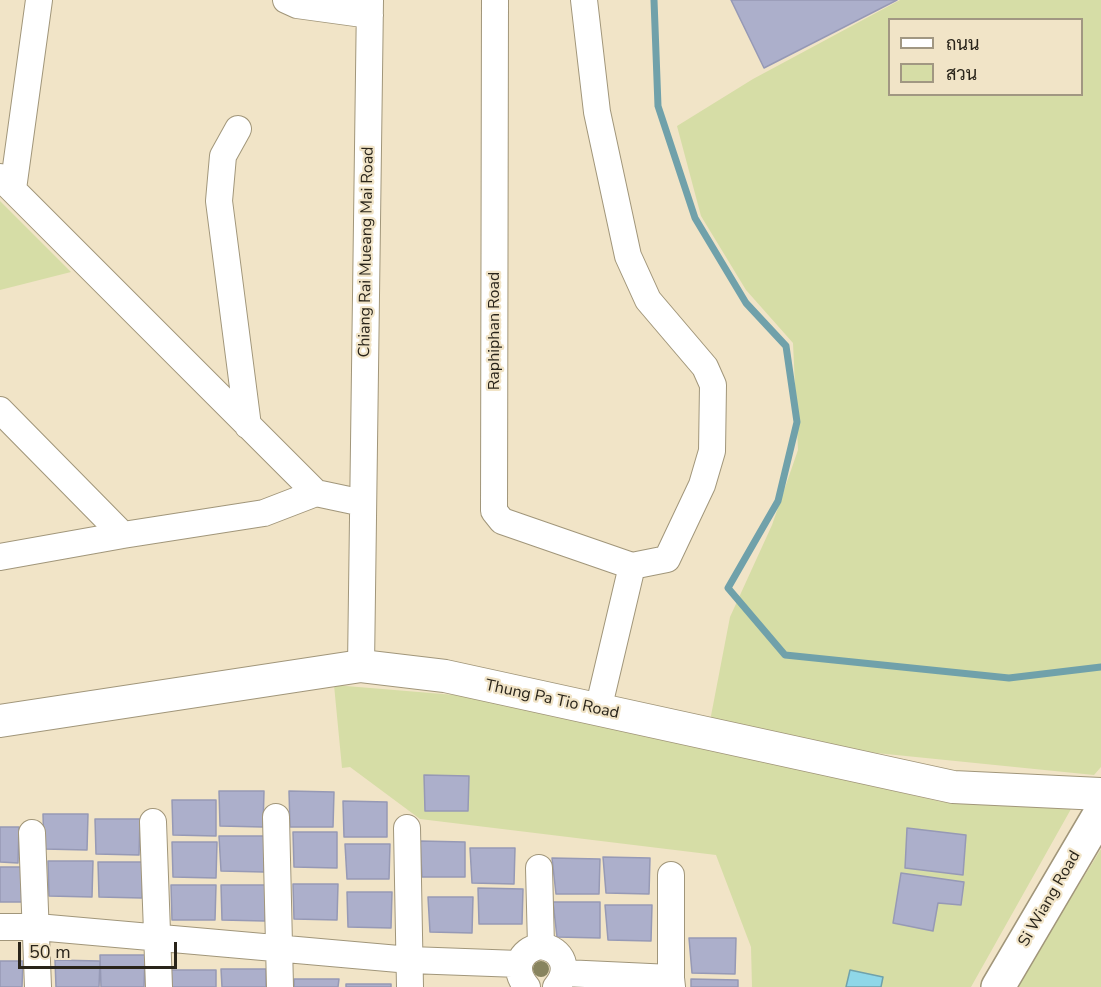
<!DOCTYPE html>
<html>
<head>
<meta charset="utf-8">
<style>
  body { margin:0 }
  #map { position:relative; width:1101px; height:987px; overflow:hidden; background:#f1e4c7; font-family:"Nunito Sans",Sarabun,sans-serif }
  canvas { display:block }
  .legend { position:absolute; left:888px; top:18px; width:195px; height:78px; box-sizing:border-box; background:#f1e4c7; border:2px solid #a19782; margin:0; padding:8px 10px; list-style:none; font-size:18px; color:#29241a }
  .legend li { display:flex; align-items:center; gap:12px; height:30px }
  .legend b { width:30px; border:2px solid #a19782 }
  .scale { position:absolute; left:18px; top:942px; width:159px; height:27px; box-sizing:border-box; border:3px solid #29241a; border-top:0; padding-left:8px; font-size:18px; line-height:21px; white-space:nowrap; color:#29241a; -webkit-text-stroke:4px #f1e4c7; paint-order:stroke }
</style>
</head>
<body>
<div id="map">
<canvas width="1101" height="987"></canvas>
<ul class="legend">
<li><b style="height:8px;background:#fff"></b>ถนน</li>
<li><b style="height:16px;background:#d6dda6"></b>สวน</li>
</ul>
<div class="scale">50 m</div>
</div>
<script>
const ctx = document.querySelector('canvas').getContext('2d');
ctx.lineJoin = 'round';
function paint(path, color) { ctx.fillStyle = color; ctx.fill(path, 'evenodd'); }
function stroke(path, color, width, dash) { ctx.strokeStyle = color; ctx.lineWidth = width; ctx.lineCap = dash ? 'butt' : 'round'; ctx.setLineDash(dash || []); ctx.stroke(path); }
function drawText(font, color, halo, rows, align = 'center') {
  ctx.font = font + ' "Nunito Sans",sans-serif'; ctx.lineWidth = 4.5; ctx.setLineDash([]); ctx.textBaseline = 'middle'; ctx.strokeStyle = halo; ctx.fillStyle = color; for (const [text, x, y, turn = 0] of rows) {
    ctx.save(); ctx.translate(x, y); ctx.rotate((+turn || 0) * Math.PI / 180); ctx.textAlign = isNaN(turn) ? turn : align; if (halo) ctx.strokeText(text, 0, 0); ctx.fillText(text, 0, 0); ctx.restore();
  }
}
paint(new Path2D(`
  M900,0H1101V767L1094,775L807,746L710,721L730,617L772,525L798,450L793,343L746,290L701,216L677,126L753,79ZM890,20H1082V94H890Z
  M0,201L71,272L0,290Z
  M334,685L467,696L721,751L942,802L1071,809L971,987H752L751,947L716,855L420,819L350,767L342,768Z
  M1101,849V987H1016Z`), '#d6dda6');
const water = new Path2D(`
  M850,970L883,977L881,987H846Z`);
paint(water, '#8fd7e8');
stroke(water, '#70a1aa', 1.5);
stroke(new Path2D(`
  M654,0L658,106L695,218L746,303L786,346L797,422L778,501L728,588L785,655L1009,678L1101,667`), '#70a1aa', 7);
const building = new Path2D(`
  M731,0H897L764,68Z
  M424,775L469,776L468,811H425Z
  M219,791H264L263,827L220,826Z
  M289,791L334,792L333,827H290Z
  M172,800H216V836L173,835Z
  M343,801L387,802V837H344Z
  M43,814H88L87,850L44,849Z
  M95,819H140L139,855L96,854Z
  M0,827H19L18,863L0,862Z
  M907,828L966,835L963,875L905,868Z
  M293,832H337V868L294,867Z
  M219,836H264V872L221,871Z
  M420,841L465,842V877H422Z
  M172,842H217L216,878L173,877Z
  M345,844H390L389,879H347Z
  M470,848H515L514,884L472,883Z
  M603,857L650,858L649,894L606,893Z
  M552,858L600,859L599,894H556Z
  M48,861H93L92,897L49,896Z
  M98,862H143L142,898L99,897Z
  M0,867H24L23,902H0Z
  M901,873L964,882L961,905L938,903L933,931L893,923Z
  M293,884H338L337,920L294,919Z
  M171,885H216L215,920H172Z
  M221,885H266L265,921L222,920Z
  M478,888L523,889L522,924H479Z
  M347,892H392L391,928L348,927Z
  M428,897H473L472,933L430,932Z
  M553,902H600V938L557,937Z
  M605,905H652L651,941L608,940Z
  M689,938H736L735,974L692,973Z
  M100,955H145L144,987H101Z
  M55,960L100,961L99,987H56Z
  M0,961H23L22,987H0Z
  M221,969H266V987H222Z
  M171,970H216V987H172Z
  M294,979H339L338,987H294Z
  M691,979L738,980V987H691Z
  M346,984H391V987H346Z`);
paint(building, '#acafcb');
stroke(building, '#9699b5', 1.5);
const minor = new Path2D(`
  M286,0L297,5L370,15
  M495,0L494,511L502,521L632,566L667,559L702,485L712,451L713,385L705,367L648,300L628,256L597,112L584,0
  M238,129L223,156L219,201L248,426
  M0,177L316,493L363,503
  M13,189L39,0
  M0,410L123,535
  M0,557L123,535L264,513L316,493
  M361,666L370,0
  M598,710L632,566
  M276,817L280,987
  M153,822L159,987
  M407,828L410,987
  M32,833L38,987
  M539,868L541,946
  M671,875V978
  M0,927H37L410,960L519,964
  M564,973L671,978L672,987
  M527,987C512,970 519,950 541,946C563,949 571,970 556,987`);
const tertiary = new Path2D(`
  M0,721L361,666L445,676L953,787L1101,794`);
const secondary = new Path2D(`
  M998,987L1101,812`);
stroke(minor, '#a1967a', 28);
stroke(tertiary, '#a1967a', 34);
stroke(secondary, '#a1967a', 36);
stroke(minor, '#fff', 26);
stroke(tertiary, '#fff', 32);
stroke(secondary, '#fff', 33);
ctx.fillStyle = '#88845f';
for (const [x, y] of [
  [541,969]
]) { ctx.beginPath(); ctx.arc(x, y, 8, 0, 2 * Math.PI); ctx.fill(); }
drawText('16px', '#29241a', '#f1e4c7', [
  ["Chiang Rai Mueang Mai Road",367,252,-89],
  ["Raphiphan Road",495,331,-90],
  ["Thung Pa Tio Road",552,700,12],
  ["Si Wiang Road",1050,899,-60]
]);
</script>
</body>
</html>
